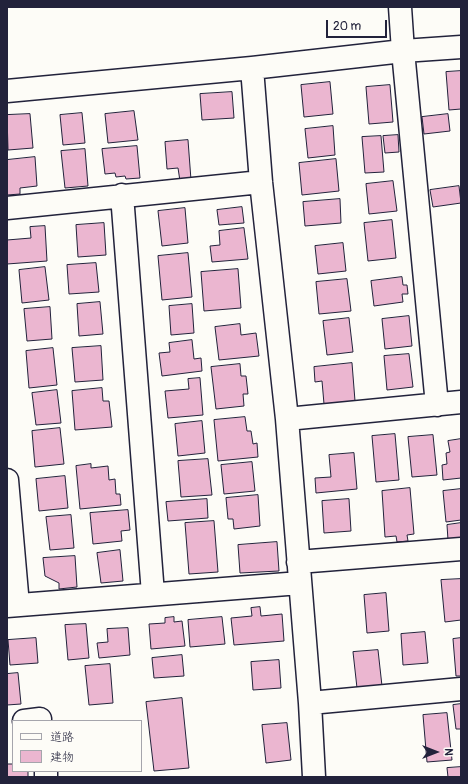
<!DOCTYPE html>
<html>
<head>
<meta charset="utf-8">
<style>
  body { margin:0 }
  #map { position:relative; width:468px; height:784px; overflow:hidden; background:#fdfcf7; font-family:Pangolin,"Klee One",sans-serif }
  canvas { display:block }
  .frame { position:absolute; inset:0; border:8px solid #22223b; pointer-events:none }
  .legend { position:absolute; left:12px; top:720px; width:130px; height:52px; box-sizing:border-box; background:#fdfcf7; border:1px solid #a5a5ac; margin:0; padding:5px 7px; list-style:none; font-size:12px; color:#22223b }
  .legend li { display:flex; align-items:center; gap:8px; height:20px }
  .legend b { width:20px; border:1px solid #a5a5ac }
  .north { position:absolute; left:416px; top:732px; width:40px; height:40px; -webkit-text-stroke:3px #fdfcf7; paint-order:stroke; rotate:90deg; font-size:11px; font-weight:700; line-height:16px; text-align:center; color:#22223b }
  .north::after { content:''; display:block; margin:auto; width:14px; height:18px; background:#22223b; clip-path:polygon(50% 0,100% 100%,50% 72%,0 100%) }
  .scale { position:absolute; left:326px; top:20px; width:61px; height:18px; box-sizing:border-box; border:2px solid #22223b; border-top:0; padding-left:5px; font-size:12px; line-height:14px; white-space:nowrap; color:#22223b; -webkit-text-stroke:3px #fdfcf7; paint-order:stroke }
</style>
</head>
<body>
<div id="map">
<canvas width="468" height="784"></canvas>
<div class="frame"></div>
<ul class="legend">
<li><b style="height:5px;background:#fdfcf7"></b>道路</li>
<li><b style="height:11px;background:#ebb6d0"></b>建物</li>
</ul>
<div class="north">N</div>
<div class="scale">20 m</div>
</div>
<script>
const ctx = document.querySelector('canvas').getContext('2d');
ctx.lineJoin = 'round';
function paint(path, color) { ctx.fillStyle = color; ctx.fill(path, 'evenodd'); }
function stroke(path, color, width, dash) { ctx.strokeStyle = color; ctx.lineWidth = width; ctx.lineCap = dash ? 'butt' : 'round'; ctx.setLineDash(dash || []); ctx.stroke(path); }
const building = new Path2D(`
  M461,71V109L449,110L446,72Z
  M330,82L333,114L304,117L301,85Z
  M390,85L393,122L369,124L366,87Z
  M232,92L234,118L202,120L200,94Z
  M134,111L138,140L108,143L105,114Z
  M82,113L85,143L63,145L60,115Z
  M30,114L33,148L8,150L7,115Z
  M448,114L450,131L424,134L422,117Z
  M333,126L335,155L308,158L305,129Z
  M398,135L399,152L385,153L383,136Z
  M381,136L384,172L365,173L362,137Z
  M188,140L191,180L180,181L178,168L167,169L165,142Z
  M137,146L140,178L126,179L125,176L116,177L115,173L105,174L102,149Z
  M85,149L88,186L65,188L61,151Z
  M35,157L37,186L20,188V194L7,195V160Z
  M336,159L339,191L302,195L299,163Z
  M393,181L397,211L369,214L366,184Z
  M459,186L461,203L433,207L430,190Z
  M340,199L341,223L305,226L303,202Z
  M242,207L244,223L219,225L217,210Z
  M185,208L188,243L162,246L158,211Z
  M392,220L396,258L368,261L364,223Z
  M104,223L106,255L78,257L76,225Z
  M45,226L47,261L7,264V240L31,238L30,227Z
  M244,228L248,259L212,262L210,246L220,245L219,231Z
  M343,243L346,271L318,274L315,246Z
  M188,253L192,297L162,300L158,256Z
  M96,263L99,292L69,294L67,265Z
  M45,267L49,300L22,303L19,270Z
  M238,269L241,308L204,311L201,272Z
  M402,277L403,285H407L408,294H402L403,302L374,306L371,281Z
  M347,279L351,311L319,314L316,282Z
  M100,302L103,334L79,336L77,304Z
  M192,304L194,333L171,335L169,306Z
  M50,307L52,339L27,341L24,309Z
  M409,316L412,346L385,349L382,319Z
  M349,318L353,352L327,355L323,321Z
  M240,324L241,335L256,333L259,356L219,360L215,327Z
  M192,340L194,359L201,358L202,371L162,376L159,353L170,352L169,343Z
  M101,346L103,380L75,382L72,348Z
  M53,348L57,385L29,388L26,351Z
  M409,354L413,387L387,390L384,356Z
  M352,363L355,401L324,404L322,381L315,382L314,367Z
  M240,364L241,376H246L248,394H243L244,406L216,409L211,367Z
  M200,378L203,415L168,418L165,391L189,389L188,379Z
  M102,388L103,401H109L112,427L75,430L72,391Z
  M57,390L61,423L36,425L32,393Z
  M245,417L247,431H251L253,444L257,443L258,457L218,461L214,420Z
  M202,421L205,453L178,456L175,424Z
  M60,428L64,464L35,467L32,431Z
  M395,434L399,480L376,482L372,436Z
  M433,435L437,475L412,477L408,437Z
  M461,439V478L443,480L442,465L447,464L446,453L450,452L448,441Z
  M354,453L357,489L316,493L315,478L331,477L329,455Z
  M208,459L212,495L181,497L178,461Z
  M252,462L255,491L224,494L221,465Z
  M91,464V468L108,466L109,480L115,479L116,494H120L121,505L80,509L76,466Z
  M65,476L68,508L39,511L36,479Z
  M410,488L414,534L407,535L408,541L397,542L396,536L385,537L382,491Z
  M461,489V520L446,522L443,491Z
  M258,495L260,526L234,529L233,519H228L226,498Z
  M207,499L208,518L168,521L166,502Z
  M349,499L351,531L324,533L322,501Z
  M128,510L130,530L121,531L122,541L93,544L90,513Z
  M71,515L74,548L50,550L46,517Z
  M214,521L218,572L189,574L185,523Z
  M461,523V539L448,540L447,525Z
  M277,542L279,571L240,573L238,545Z
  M120,550L123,581L101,583L97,553Z
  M75,556L77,587L59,589V583L45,576L43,558Z
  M461,579V620L445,622L441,580Z
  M386,593L389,631L367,633L364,595Z
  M260,607L261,616L282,614L284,641L234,645L231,618L252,616L251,608Z
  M174,617V622L182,621L185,646L151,649L149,624L165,623V618Z
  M222,617L225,644L190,647L188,620Z
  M86,624L89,658L68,660L65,625Z
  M128,628L130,655L99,658L97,643L108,642L107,629Z
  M425,632L428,663L403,665L401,634Z
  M36,638L38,663L10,665L8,640Z
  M461,638V676H456L453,639Z
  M378,650L382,686L357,688L353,652Z
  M182,655L184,676L154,678L152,658Z
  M279,660L281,688L253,690L251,662Z
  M110,664L113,703L89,705L85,666Z
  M18,673L21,704L7,705V674Z
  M182,698L189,768L154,771L146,702Z
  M461,704V729H456L453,705Z
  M447,713L452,760L427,762L423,715Z
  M287,723L291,760L266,763L262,725Z
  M7,764H13V771H28V777H7Z
  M461,767V777H448L447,768Z`);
paint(building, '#ebb6d0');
stroke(building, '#22223b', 1);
const street = new Path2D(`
  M400,7L403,51L437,405
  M252,68L261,182L287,419L310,703L314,777
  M7,91L252,68L403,51L461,47
  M122,195L153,594
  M7,208L261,182
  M287,419L461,402
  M7,480L18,605
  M298,562L461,549
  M7,606L300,583
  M310,703L461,689
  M24,721L40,719V721
  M46,771V777`);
stroke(street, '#22223b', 25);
stroke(street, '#fdfcf7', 22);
</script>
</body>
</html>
